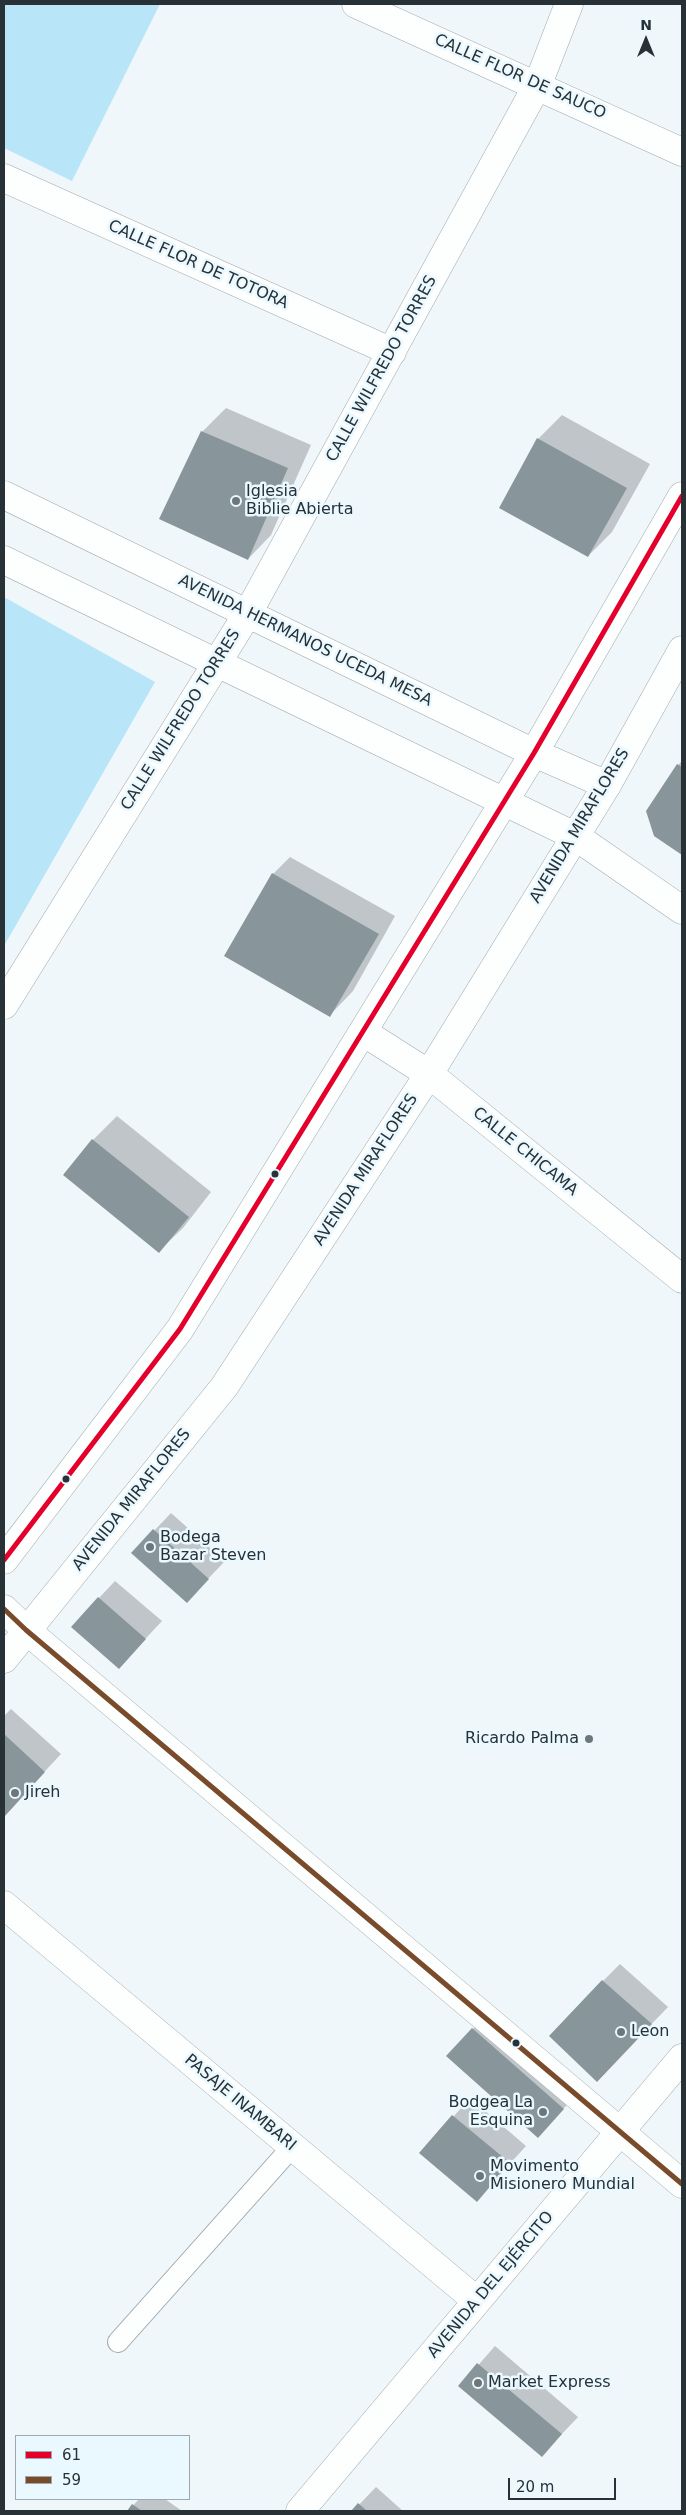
<!DOCTYPE html>
<html>
<head>
<meta charset="utf-8">
<style>
  body { margin:0 }
  #map { position:relative; width:686px; height:2515px; overflow:hidden; background:#eff7fa; font-family:"DejaVu Sans",sans-serif }
  canvas { display:block }
  .frame { position:absolute; inset:0; border:5px solid #283135; pointer-events:none }
  .legend { position:absolute; left:15px; top:2435px; width:175px; height:65px; box-sizing:border-box; background:#eaf8ff; border:1px solid #9ca8ae; margin:0; padding:6px 9px; list-style:none; font-size:15px; color:#283135 }
  .legend li { display:flex; align-items:center; gap:10px; height:25px }
  .legend b { width:25px; border:1px solid #9ca8ae }
  .north { position:absolute; left:621px; top:15px; width:50px; height:50px; -webkit-text-stroke:4px #eaf8ff; paint-order:stroke; rotate:0deg; font-size:14px; font-weight:700; line-height:20px; text-align:center; color:#283135 }
  .north::after { content:''; display:block; margin:auto; width:18px; height:22px; background:#283135; clip-path:polygon(50% 0,100% 100%,50% 72%,0 100%) }
  .scale { position:absolute; left:508px; top:2478px; width:108px; height:22px; box-sizing:border-box; border:2px solid #283135; border-top:0; padding-left:6px; font-size:15px; line-height:18px; white-space:nowrap; color:#283135; -webkit-text-stroke:4px #eaf8ff; paint-order:stroke }
</style>
</head>
<body>
<div id="map">
<canvas width="686" height="2515"></canvas>
<div class="frame"></div>
<ul class="legend">
<li><b style="height:6px;background:#e4002b"></b>61</li>
<li><b style="height:6px;background:#7a4b2a"></b>59</li>
</ul>
<div class="north">N</div>
<div class="scale">20 m</div>
</div>
<script>
const ctx = document.querySelector('canvas').getContext('2d');
ctx.lineJoin = 'round';
function paint(path, color) { ctx.fillStyle = color; ctx.fill(path, 'evenodd'); }
function stroke(path, color, width, dash) { ctx.strokeStyle = color; ctx.lineWidth = width; ctx.lineCap = dash ? 'butt' : 'round'; ctx.setLineDash(dash || []); ctx.stroke(path); }
function drawText(font, color, halo, rows, align = 'center') {
  ctx.font = font + ' "DejaVu Sans",sans-serif'; ctx.lineWidth = 5; ctx.setLineDash([]); ctx.textBaseline = 'middle'; ctx.strokeStyle = halo; ctx.fillStyle = color; for (const [text, x, y, turn = 0] of rows) {
    ctx.save(); ctx.translate(x, y); ctx.rotate((+turn || 0) * Math.PI / 180); ctx.textAlign = isNaN(turn) ? turn : align; if (halo) ctx.strokeText(text, 0, 0); ctx.fillText(text, 0, 0); ctx.restore();
  }
}
paint(new Path2D(`
  M4,4H160L72,181L4,148Z
  M4,597L155,682L4,946Z`), '#b9e5f9');
paint(new Path2D(`
  M226,408L311,445L271,535L248,559L202,432Z
  M562,415L650,464L612,532L588,556L538,439Z
  M682,761V853L655,836L678,765Z
  M290,857L395,916L353,991L330,1015L273,874Z
  M117,1116L211,1192L183,1228L159,1251L64,1174L93,1140Z
  M171,1513L225,1561L187,1601L133,1553Z
  M115,1581L162,1621L119,1667L99,1598Z
  M11,1709L61,1754L5,1814L4,1716Z
  M620,1964L668,2007L614,2063L603,1981Z
  M490,2012L580,2091L538,2136L473,2029Z
  M470,2098L526,2146L477,2200L421,2153Z
  M495,2346L578,2417L542,2455L460,2386Z
  M376,2487L403,2511H353Z
  M139,2499H165L182,2511H128Z`), '#0003');
paint(new Path2D(`
  M201,431L288,468L248,560L159,519Z
  M537,438L627,488L588,557L499,508Z
  M677,764L682,767V855L654,836L646,811Z
  M272,873L379,934L330,1017L224,956Z
  M92,1139L189,1217L159,1253L63,1175Z
  M153,1529L209,1579L187,1603L131,1553Z
  M98,1597L146,1639L119,1669L71,1627Z
  M4,1734L45,1772L5,1816L4,1815Z
  M602,1980L652,2024L597,2082L549,2036Z
  M472,2028L564,2109L538,2138L446,2056Z
  M452,2115L510,2163L477,2202L419,2153Z
  M477,2363L562,2434L542,2457L458,2386Z
  M358,2503L367,2511H351Z
  M132,2504L142,2511H127Z`), '#88969c');
const service = new Path2D(`
  M118,2342L292,2147`);
const minor = new Path2D(`
  M356,4L682,152
  M4,178L392,352
  M575,836L682,910
  M4,1005L248,613L538,84L569,4
  M363,1032L429,1074L682,1279
  M4,1609L26,1630L682,2184
  M4,1905L477,2301
  M300,2511L682,2058`);
const tertiary = new Path2D(`
  M4,495L534,753L607,785
  M4,560L575,836`);
const secondary = new Path2D(`
  M4,1560L180,1329L534,753L682,496
  M4,1659L224,1387L429,1074L607,785L682,650`);
stroke(service, '#a2a9ac', 22);
stroke(minor, '#a2a9ac', 29);
stroke(tertiary, '#a2a9ac', 29);
stroke(secondary, '#a2a9ac', 29);
stroke(service, '#fdfefe', 20);
stroke(minor, '#fdfefe', 28);
stroke(tertiary, '#fdfefe', 28);
stroke(secondary, '#fdfefe', 28);
stroke(new Path2D(`
  M4,1560L180,1329L534,753L682,496`), '#e4002b', 5);
stroke(new Path2D(`
  M4,1609L26,1630L682,2184`), '#7a4b2a', 5);
for (const [x, y, r, color] of [
  [236,501,5,"#6e767a"],
  [275,1174,4.5,"#283135"],
  [66,1479,4.5,"#283135"],
  [150,1547,5,"#6e767a"],
  [589,1739,5,"#6e767a"],
  [15,1793,5,"#6e767a"],
  [621,2032,5,"#6e767a"],
  [516,2043,4.5,"#283135"],
  [543,2112,5,"#6e767a"],
  [480,2176,5,"#6e767a"],
  [478,2383,5,"#6e767a"]
]) { const dot = new Path2D(); dot.arc(x, y, r, 0, 2 * Math.PI); ctx.fillStyle = color; ctx.fill(dot); stroke(dot, '#eaf8ff', 2); }
drawText('16px', '#283135', '#eaf8ff', [
  ["CALLE FLOR DE SAUCO",520,77,24],
  ["CALLE FLOR DE TOTORA",198,265,24],
  ["CALLE WILFREDO TORRES",382,369,-61],
  ["AVENIDA HERMANOS UCEDA MESA",305,641,26],
  ["CALLE WILFREDO TORRES",181,720,-58],
  ["AVENIDA MIRAFLORES",580,826,-59],
  ["CALLE CHICAMA",525,1152,39],
  ["AVENIDA MIRAFLORES",366,1170,-57],
  ["AVENIDA MIRAFLORES",132,1500,-51],
  ["PASAJE INAMBARI",240,2103,40],
  ["AVENIDA DEL EJÉRCITO",491,2285,-50]
]);
drawText('16px', '#283135', '#eaf8ff', [
  ["Iglesia",246,492],
  ["Biblie Abierta",246,510],
  ["Bodega",160,1538],
  ["Bazar Steven",160,1556],
  ["Ricardo Palma",579,1739,"right"],
  ["Jireh",25,1793],
  ["Leon",631,2032],
  ["Bodgea La",533,2103,"right"],
  ["Esquina",533,2121,"right"],
  ["Movimento",490,2167],
  ["Misionero Mundial",490,2185],
  ["Market Express",488,2383]
], 'left');
</script>
</body>
</html>
